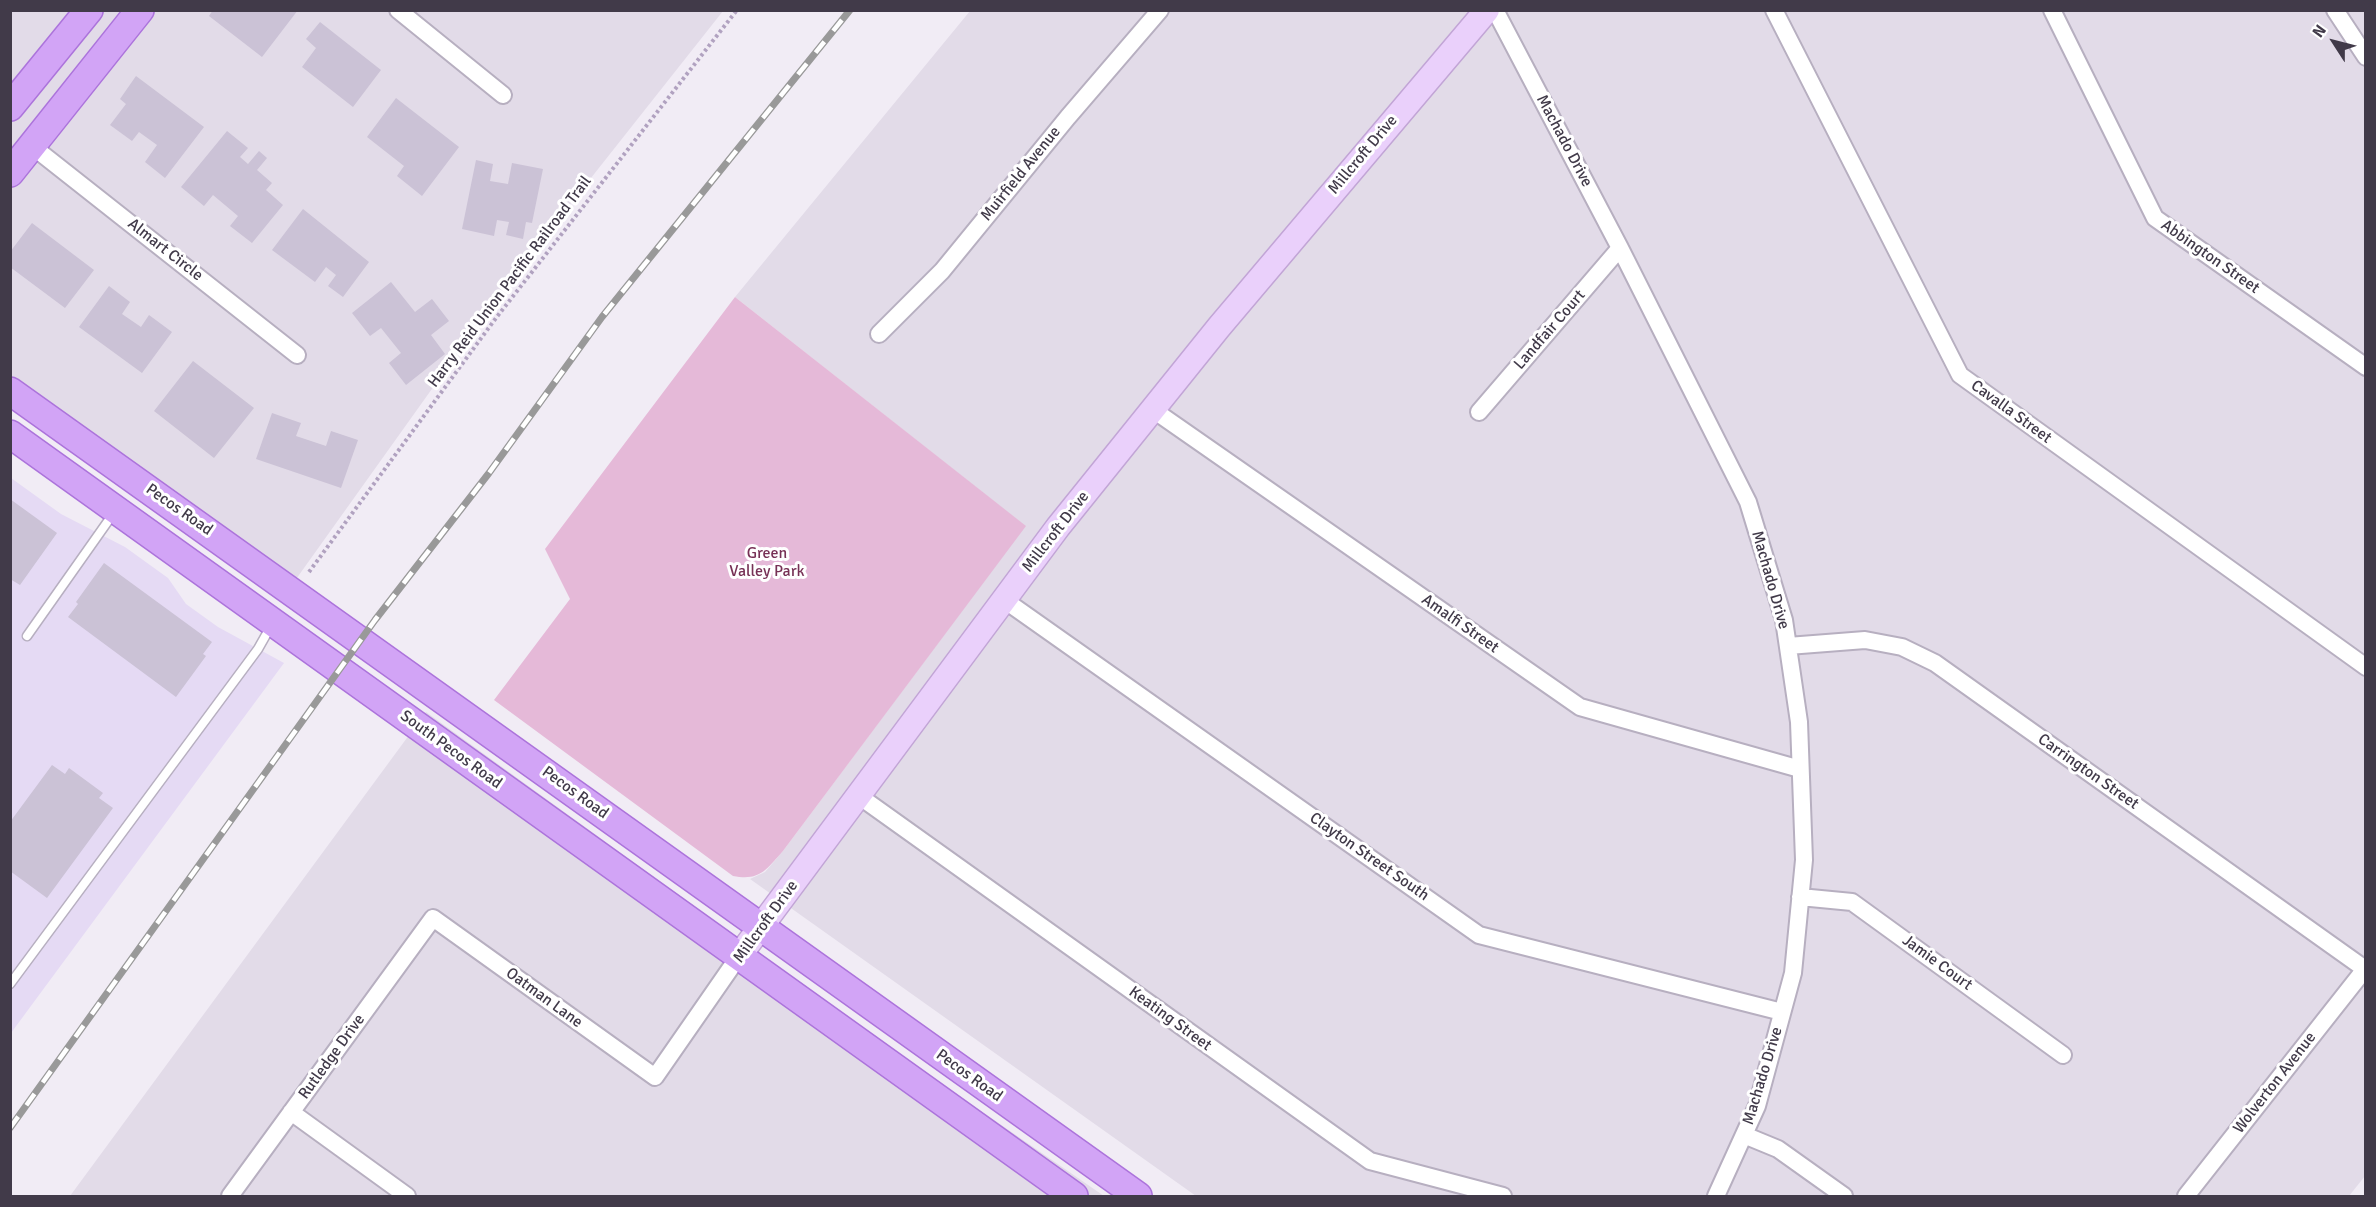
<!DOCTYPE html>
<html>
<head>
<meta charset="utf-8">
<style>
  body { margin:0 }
  #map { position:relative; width:2376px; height:1207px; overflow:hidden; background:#f1ecf5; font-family:Signika,sans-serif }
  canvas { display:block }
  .frame { position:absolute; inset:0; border:12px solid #413a49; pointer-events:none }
  .north { position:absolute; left:2304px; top:12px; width:60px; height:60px; -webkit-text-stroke:4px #fff; paint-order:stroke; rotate:306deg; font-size:16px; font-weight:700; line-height:24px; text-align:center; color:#413a49 }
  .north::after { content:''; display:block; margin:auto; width:21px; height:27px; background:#413a49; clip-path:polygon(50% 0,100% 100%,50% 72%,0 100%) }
</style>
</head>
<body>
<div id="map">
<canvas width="2376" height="1207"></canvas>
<div class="frame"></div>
<div class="north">N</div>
</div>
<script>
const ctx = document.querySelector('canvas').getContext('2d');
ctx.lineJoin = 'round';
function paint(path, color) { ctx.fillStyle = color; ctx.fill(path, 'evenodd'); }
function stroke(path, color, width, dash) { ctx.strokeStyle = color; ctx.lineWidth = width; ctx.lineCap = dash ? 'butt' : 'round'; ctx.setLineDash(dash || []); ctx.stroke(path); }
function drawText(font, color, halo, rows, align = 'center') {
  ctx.font = font + ' Signika,sans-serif'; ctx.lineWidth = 6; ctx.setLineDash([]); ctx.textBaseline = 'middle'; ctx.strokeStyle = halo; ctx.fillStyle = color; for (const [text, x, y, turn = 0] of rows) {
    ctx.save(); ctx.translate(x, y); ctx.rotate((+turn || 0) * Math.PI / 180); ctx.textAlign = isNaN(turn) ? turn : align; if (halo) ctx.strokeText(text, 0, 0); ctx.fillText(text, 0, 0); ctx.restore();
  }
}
paint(new Path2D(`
  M11,11H723L504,288L289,589L11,391Z
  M970,11H2365V1176L2349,1196H1196L750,879L765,872L783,851L1025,526L735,297Z
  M426,712L903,1057L1104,1196H70Z`), '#e2dbe8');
paint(new Path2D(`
  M11,478L61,514L125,547L168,578L186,604L218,627L284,663L11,1033Z`), '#e5daf4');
paint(new Path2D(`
  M735,297L1026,526L783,851C766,870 760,881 733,876L494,700L570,599L545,549Z`), '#e5b9d8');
paint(new Path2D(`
  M213,10H298L262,57L209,16Z
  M320,22L381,70L353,107L302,67L316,48L306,39Z
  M136,76L204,127L165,178L145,162L157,145L139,132L132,141L110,125L126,104L120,99Z
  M396,98L459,147L422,196L397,176L404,166L367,137Z
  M227,131L248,148L240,157L248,164L259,151L267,158L257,170L272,183L266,190L283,205L252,243L230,226L238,216L213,195L204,206L181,187Z
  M476,160L493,164L490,181L508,184L512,163L543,169L532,223L526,222L523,239L506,235L509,222L497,220L494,236L462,229Z
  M303,209L369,262L343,297L328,286L336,275L326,267L315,282L272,250Z
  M32,223L94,270L65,308L10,267V252Z
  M391,282L415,312L432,299L449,321L431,335L445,354L406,385L389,363L401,353L381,328L370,336L352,313Z
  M109,286L130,302L122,314L141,327L149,315L172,332L142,373L79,327Z
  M193,361L254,408L214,458L154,411Z
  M272,413L301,423L296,436L326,446L331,431L358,440L341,488L256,459Z
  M10,499L57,533L20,585L10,579Z
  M104,563L212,642L203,654L206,656L176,697L68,617L78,604L76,602Z
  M52,765L65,774L69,768L103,793L99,798L113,808L47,898L10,871V822Z`), '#cbc2d6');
const lane = new Path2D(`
  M27,636L113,514
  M10,984L258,649L271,626`);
const street = new Path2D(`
  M398,10L503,95
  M1495,10L1620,248L1748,502L1784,620L1799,722L1804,860L1793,973L1757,1106L1716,1196
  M1774,10L1960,375L2366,667
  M2052,10L2155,218L2366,367
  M2335,10L2366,57
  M32,146L297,355
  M879,334L942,271L1068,117L1160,10
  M1152,409L1580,707L1800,769
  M1479,412L1620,248
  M1003,599L1479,935L1782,1012
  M1788,646L1865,640L1902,647L1935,663L2365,969L2186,1196
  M859,796L1370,1161L1503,1196
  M1800,897L1852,902L2063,1055
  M291,1112L407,1196
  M1744,1135L1778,1149L1844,1196
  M230,1196L433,918L655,1077L739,956`);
const secondary = new Path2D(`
  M739,956L1058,527L1219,327L1487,10`);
const primary = new Path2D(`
  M10,107L89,10
  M10,173L140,10
  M10,391L1138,1196
  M10,434L1074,1196`);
stroke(lane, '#b7afc0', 11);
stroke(street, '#b7afc0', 20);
stroke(secondary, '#c2a5d6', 27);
stroke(primary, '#ac74db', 30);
stroke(new Path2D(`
  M309,572L496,318L737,10`), '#b1a2c0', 4, [3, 3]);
stroke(lane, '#fff', 8);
stroke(street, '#fff', 16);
stroke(secondary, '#ead0fb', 24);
stroke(primary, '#d2a4f6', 27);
const rail = new Path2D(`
  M10,1128L375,620L489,473L602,317L850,10`);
stroke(rail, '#999', 7);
stroke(rail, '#fff', 4.5, [14]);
drawText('16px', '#413a49', '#fff', [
  ["Machado Drive",1564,141,62],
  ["Millcroft Drive",1363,155,-50],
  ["Muirfield Avenue",1021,174,-51],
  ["Almart Circle",165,250,38],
  ["Abbington Street",2210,257,35],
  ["Harry Reid Union Pacific Railroad Trail",510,282,-53],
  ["Landfair Court",1550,330,-49],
  ["Cavalla Street",2011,412,36],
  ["Pecos Road",179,510,35],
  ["Millcroft Drive",1056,532,-52],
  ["Machado Drive",1770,580,74],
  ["Amalfi Street",1460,624,35],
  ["South Pecos Road",451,750,36],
  ["Carrington Street",2088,772,35],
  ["Pecos Road",575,793,36],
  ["Clayton Street South",1369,857,35],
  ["Millcroft Drive",766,922,-54],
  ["Jamie Court",1937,963,36],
  ["Oatman Lane",544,998,36],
  ["Keating Street",1170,1019,36],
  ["Rutledge Drive",332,1057,-54],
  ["Pecos Road",969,1076,36],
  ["Machado Drive",1763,1076,-73],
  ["Wolverton Avenue",2275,1083,-52]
]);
drawText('16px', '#773156', '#fff', [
  ["Green",767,554],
  ["Valley Park",767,572]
]);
</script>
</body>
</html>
